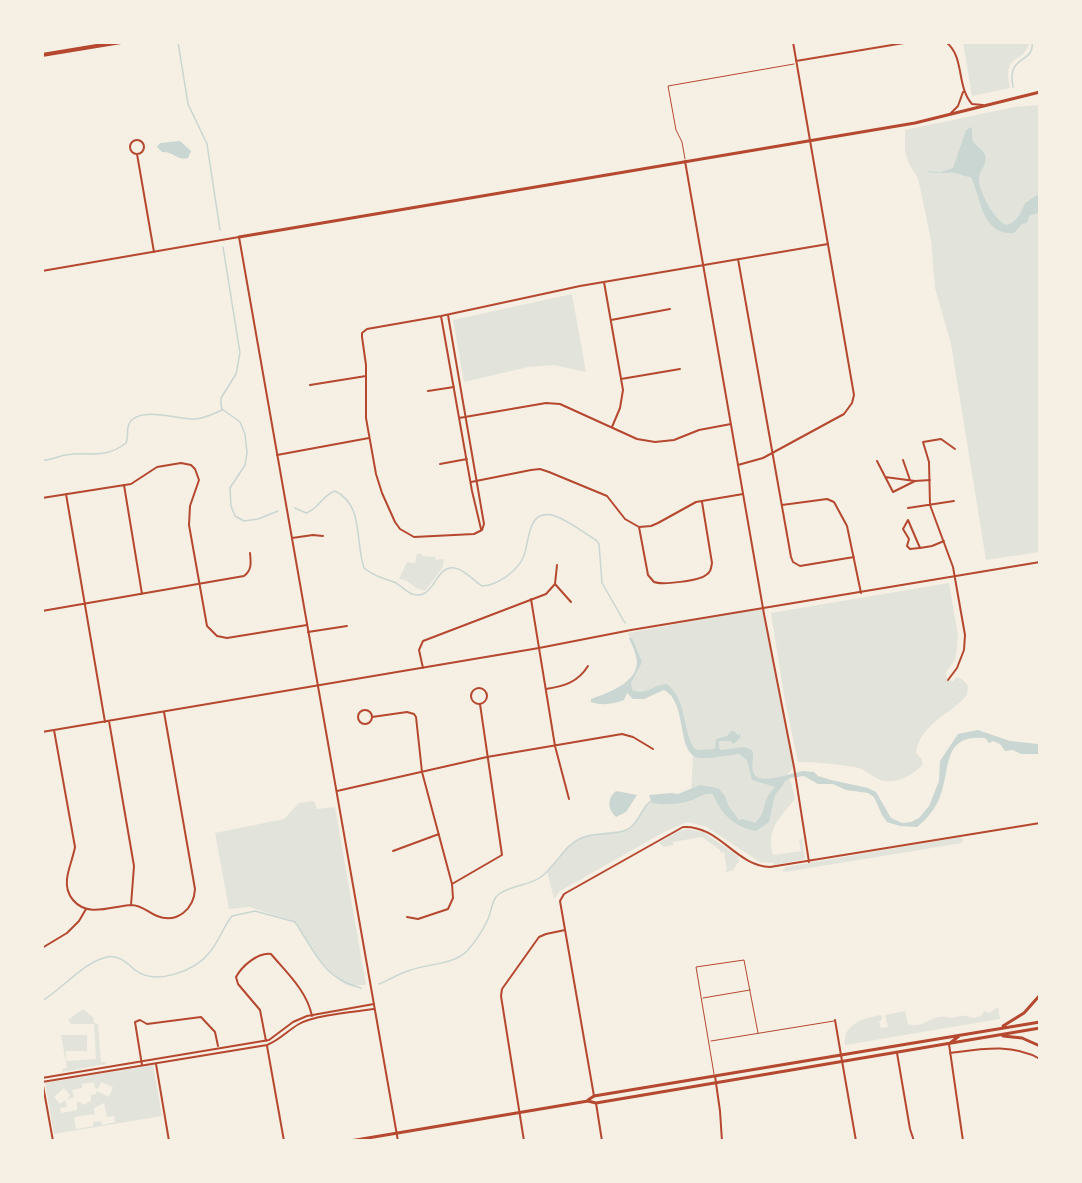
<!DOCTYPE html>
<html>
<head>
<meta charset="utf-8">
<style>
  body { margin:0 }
  #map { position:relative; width:1082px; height:1183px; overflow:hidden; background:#f6efe4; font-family:Montserrat,sans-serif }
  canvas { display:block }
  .frame { position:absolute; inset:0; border:44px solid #f6efe4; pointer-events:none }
</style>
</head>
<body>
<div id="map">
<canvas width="1082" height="1183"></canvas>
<div class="frame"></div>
</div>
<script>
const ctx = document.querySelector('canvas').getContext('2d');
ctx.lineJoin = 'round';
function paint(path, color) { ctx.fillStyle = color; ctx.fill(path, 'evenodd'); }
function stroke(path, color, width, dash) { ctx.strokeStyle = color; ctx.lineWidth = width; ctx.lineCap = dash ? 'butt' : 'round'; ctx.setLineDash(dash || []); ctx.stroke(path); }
paint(new Path2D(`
  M963,42H1029C1026,59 1012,56 1009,68C1007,74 1009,82 1010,88L972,96Z
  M1040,105V552L986,560L951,344L935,288L931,240L918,178L909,164L905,151V130L1014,107Z
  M572,294L586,372L554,365L528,367L464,382L453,320Z
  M417,554H422V556L435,557L436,560L444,559L443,567L426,590C415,592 410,579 399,579L407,562L415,563Z
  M949,583L958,635L957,648L955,660L946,672L947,678L953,682L956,677L962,679L968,685L967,695C950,715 920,724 916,753L921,758L923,764C914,775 895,785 881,780C872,777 865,769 855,767C836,764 817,762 798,762L784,695L771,613Z
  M763,608L794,767L782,780L790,778L795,799C779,819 766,829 773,855L801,851L799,841L802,838L805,859L774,865V863L760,862L705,826L687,822L664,832L560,891L554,899L547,871L567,847L575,841L588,835L625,830L632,826L646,804L665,796H691L693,754L685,733L680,703L666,687L635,697L627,688C642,662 638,660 628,633Z
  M314,801L317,809L335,807L366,985H346L316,957L295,922L250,907L229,909L215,833L284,819L299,803Z
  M687,829L703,832L738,856L739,861L733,870L724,873L727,870L724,852L721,853L720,850L702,837L673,842V845L664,847L660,844V842L679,831Z
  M960,837L963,839L962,843L785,872L782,871L786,867Z
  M998,1007L1000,1019L845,1045C842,1023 865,1018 881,1015L882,1020L879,1021L881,1028L888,1027L885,1015L905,1011L908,1024C926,1030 930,1012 951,1018C962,1016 963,1014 974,1018L981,1016L984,1011L989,1013Z
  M83,1009L93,1017L94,1023L98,1024L101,1062H106V1064L62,1072V1069L67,1068L61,1035H87V1051H66V1061L96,1059L94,1024H71L68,1020Z
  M153,1065L162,1116L54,1134L45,1083ZM94,1082L95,1088L98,1089L101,1082L113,1087L109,1097L97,1091L96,1094L91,1095V1101L82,1105L81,1102H77V1110L61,1113L60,1108L67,1107L65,1100L60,1104L54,1097L64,1088L70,1095L67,1099L74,1097L72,1090L82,1088V1084ZM104,1103L107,1117L114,1116L115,1122L102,1125L101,1121L93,1122V1126L76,1129L74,1117L95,1114L94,1108Z`), '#e2e4dc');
paint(new Path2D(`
  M971,127C973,132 971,136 973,141C976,147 982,148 985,155C988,164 980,170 979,177C977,189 995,221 1006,225C1017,223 1021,212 1025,203L1040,193V212L1029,216L1027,223L1022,224L1014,233C982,236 981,198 971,177C966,177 960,174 956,173C945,172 935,174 925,171L941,172L953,168L966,130Z
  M180,141L191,151L188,158C177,161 173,151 162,152L157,147L160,143Z
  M629,638H632L642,662L631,683L632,690C646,696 652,685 667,684C688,702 681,726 694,748L698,750L715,749L716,739L727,736L731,731H734L738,735L741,734L740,738L734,744L730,741H719V748L721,750L744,747L752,750C755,758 750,767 754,774C761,786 793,772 804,771C807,771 811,772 814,772L818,776L831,780L868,788L876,792L891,818L902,823L911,822L919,818L929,806L939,781L940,761L958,734L978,730L1010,741L1038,744L1040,745V754H1021L1013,750L1005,751L1000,744L993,741L989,743L985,738C942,734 951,768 940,797C935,809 927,819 917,827L900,826L887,822L882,815L874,797L868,793L846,790L833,784H818L804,776L790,778L784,782L783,785L775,795L769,822L756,831C734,827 721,814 713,794C703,792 697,799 689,801C676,805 665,805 652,803L649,795L671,793L678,794L700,785L712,787L719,789L725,796L728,805L739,820L743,819L755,823C768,811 760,802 775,787L752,780L747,760L739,754C728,755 711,759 701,758C675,757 689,703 664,690L644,699H633L627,693L624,700C612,704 603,706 591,702V699C607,693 638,683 637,661C636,653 632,645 629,638Z
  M616,791L637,795L626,812L616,817C607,809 607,798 616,791Z`), '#c9d6d2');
stroke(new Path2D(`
  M178,42L188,104L207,144L220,230
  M1013,87C1006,54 1035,64 1032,42
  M223,247L240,353L236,374L221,398V405L222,409L240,422L245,434L247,453L245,465L230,488L231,506L235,516L244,521L258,519L278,511
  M42,460C50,461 57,456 66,455C89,451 104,460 126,443C129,437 126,430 129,424C137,405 179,420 195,419C204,419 213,414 222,410
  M295,508L306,513C319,509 321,496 335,491C364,505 355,542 364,568C374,576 382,578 394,582C403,586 411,599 423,594C435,589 437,570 450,568C461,566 474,581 482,586C498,585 516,572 523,558C530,543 526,507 555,516C569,521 583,532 596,540L599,544L602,583L625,623
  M379,984C389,980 398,974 408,971C427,963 453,966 468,950C476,941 483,930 488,919C492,911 491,900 499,894C511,885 528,886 541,877C559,863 565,841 588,836C601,832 622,836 632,826C641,818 642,807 652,800
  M42,1001C62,989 84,962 107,957C118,954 127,963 135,970C156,986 195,971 210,952C219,941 223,927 232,916L255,911L295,922C314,950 323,979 361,988`), '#c9d6d2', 1.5);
stroke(new Path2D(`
  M685,159L682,142L676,130L668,86L794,64
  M703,998L750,990
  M711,1041L834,1021
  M714,1074L696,967L744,960L758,1033`), '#b5482f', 1);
stroke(new Path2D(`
  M946,42C965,57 956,86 972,104L983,105
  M796,61L910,42
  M951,113L958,106L963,92
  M130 147a7 7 0 1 1 14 0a7 7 0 1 1-14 0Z
  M137,154L154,252
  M685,161L764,614L794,767L809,862
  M738,259L791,557L793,562L800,566L854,557
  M604,282L623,390L620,408L612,427
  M448,315L484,524L482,530
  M441,316L472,491L481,529
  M611,320L670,309
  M621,379L680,369
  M310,385L366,376
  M428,391L454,387
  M459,418L546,403L560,404L637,439L655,442L674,440L699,430L731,424
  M277,455L369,438
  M903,460L910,480
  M877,461L893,492L915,481L930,480
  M440,464L467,459
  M738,465L763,458L844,414L852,403L854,395L793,42
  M885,477L915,481
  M471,482L531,470L540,469L549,472L607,496L625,519L639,527L651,526L658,523L696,502L743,494
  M124,485L142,594
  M66,494L105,722
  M42,498L131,484L157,467L181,463L191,465L195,469L199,480L190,506L189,525L207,626L217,636L227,638L307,625
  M782,505L827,499L834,502L847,526L861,593
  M908,508L954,501
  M908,520L920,548L932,546L944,541
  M908,520L903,529L909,539L907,546L910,549L919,548
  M639,527L648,575L654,582C662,585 699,581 706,575C711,572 711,568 712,563L702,502
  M482,530L474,534L414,537L400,529L395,522L382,493L376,474L366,418V365L362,337V333L367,329L441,316L580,286L828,244
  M292,538L313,535L323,536
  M555,584L571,602
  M531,599L555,746L569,799
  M42,611L244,576C252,570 251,563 250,553
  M308,632L347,626
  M423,668L419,650L423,641L546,594L555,584L557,565
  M948,680L957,668L964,650L965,635L953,567L930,505L929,462L923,442L941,439L955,449
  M471 696a8 8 0 1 1 16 0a8 8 0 1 1-16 0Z
  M546,689C565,686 578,682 588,666
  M358 717a7 7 0 1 1 14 0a7 7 0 1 1-14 0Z
  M372,717L407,712L414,714L416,717L422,772L452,884L453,898L448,909L418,919L407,917
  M109,721L134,866L131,905
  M54,730L75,847C73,858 68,869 67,879C66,888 68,894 73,900C88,918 112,906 131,905C142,905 147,912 157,916C177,924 194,909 195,889L164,712
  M42,732L539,648L631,630L1040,562
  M337,791L487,757L622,734L633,737L653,749
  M393,851L439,834
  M452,884L502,855L480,704
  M42,948L67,933L79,921L86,909
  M835,1020L841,1055
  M266,1041L260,1010L238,984L236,977C242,966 258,952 271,954C287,973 307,991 312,1016
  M949,1044L963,1141
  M267,1046L284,1141
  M897,1053L910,1129L914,1141
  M950,1053C981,1049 1012,1043 1040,1059
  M156,1064L169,1141
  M142,1065L135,1022L140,1020L147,1024L201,1017L215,1032L218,1046
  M42,1078L269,1040L293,1022L307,1016L374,1004
  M42,1080L53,1141
  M42,1082L267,1045C280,1040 287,1031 299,1024C315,1015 354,1012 374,1009
  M594,1096L560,901L564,894L683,827C719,825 736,866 770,867L1040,823
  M596,1103L602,1141
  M524,1141L501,996L502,989L539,937L546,934L565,930`), '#b5482f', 2);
stroke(new Path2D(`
  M42,271L239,237L398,1141
  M841,1055L856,1141
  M715,1076L720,1111L722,1141`), '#b5482f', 2);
stroke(new Path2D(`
  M239,237L915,123L1040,92
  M1003,1026L1024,1013L1040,995
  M1003,1036L1022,1038L1040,1046
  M949,1044L959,1036
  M588,1100L594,1096L1040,1022
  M350,1141L588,1101L596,1103L1040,1028`), '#b5482f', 3);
stroke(new Path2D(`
  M42,55L121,42`), '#b5482f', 4);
</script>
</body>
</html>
